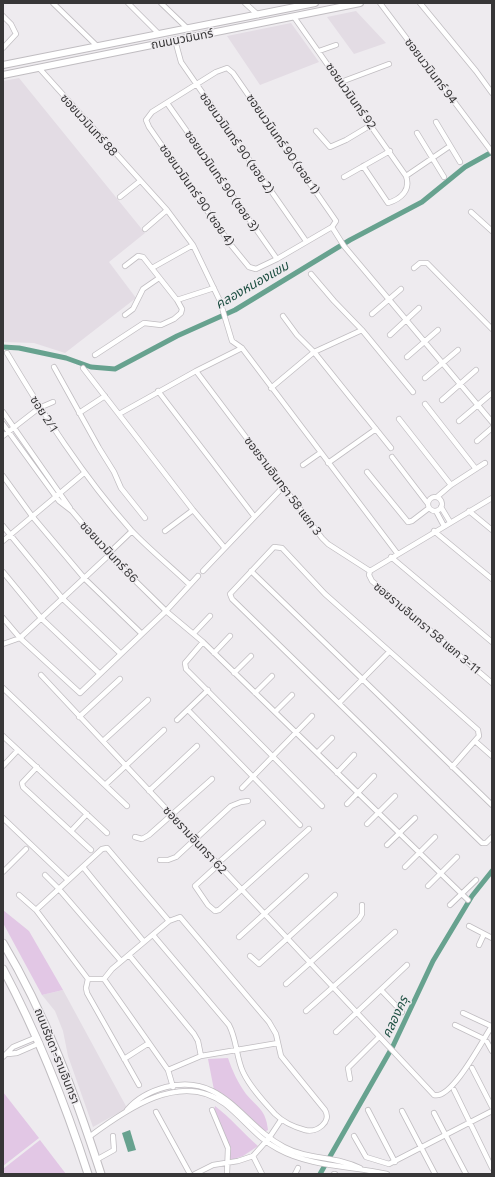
<!DOCTYPE html>
<html>
<head>
<meta charset="utf-8">
<style>
  body { margin:0 }
  #map { position:relative; width:495px; height:1177px; overflow:hidden; background:#eeebef; font-family:Commissioner,sans-serif }
  canvas { display:block }
  .frame { position:absolute; inset:0; border:4px solid #373637; pointer-events:none }
</style>
</head>
<body>
<div id="map">
<canvas width="495" height="1177"></canvas>
<div class="frame"></div>
</div>
<script>
const ctx = document.querySelector('canvas').getContext('2d');
ctx.lineJoin = 'round';
function paint(path, color) { ctx.fillStyle = color; ctx.fill(path, 'evenodd'); }
function stroke(path, color, width, dash) { ctx.strokeStyle = color; ctx.lineWidth = width; ctx.lineCap = dash ? 'butt' : 'round'; ctx.setLineDash(dash || []); ctx.stroke(path); }
function drawText(font, color, halo, rows, align = 'center') {
  ctx.font = font + ' Commissioner,"Noto Sans Thai",sans-serif'; ctx.lineWidth = 3; ctx.setLineDash([]); ctx.textBaseline = 'middle'; ctx.strokeStyle = halo; ctx.fillStyle = color; for (const [text, x, y, turn = 0] of rows) {
    ctx.save(); ctx.translate(x, y); ctx.rotate((+turn || 0) * Math.PI / 180); ctx.textAlign = isNaN(turn) ? turn : align; if (halo) ctx.strokeText(text, 0, 0); ctx.fillText(text, 0, 0); ctx.restore();
  }
}
paint(new Path2D(`
  M356,11L386,43L354,54L327,17Z
  M291,23L319,62L260,85L227,36Z
  M19,78L145,233L109,262L136,298L65,353L34,343L3,342V81Z
  M63,990L127,1108L93,1127L68,1056L63,1031L55,1011L42,995Z`), '#e3dce4');
paint(new Path2D(`
  M3,910L29,931L63,990L42,995L3,923Z
  M228,1058C232,1070 238,1083 246,1094C258,1108 266,1110 268,1130L264,1132L227,1097L214,1090L208,1059Z
  M3,1092L39,1138L3,1166Z
  M215,1106C231,1118 243,1133 258,1146L243,1156L228,1161V1147L214,1110Z
  M40,1140L66,1174H3V1169Z`), '#e2c7e5');
paint(new Path2D(`
  M130,1130L136,1150L128,1152L122,1133Z`), '#67a28f');
stroke(new Path2D(`
  M3,347L19,348L66,358L91,367L115,369L177,336L235,310L350,240L422,202L465,167L492,152
  M320,1174L393,1046L433,961L472,896L492,871`), '#67a28f', 5);
const street = new Path2D(`
  M53,3L97,46
  M128,3L159,34
  M161,3L187,28
  M245,3L258,15
  M380,3L492,152
  M420,3L476,71L492,93
  M3,16L11,24L16,34L3,48
  M294,17L406,176C411,190 401,199 388,203L363,166
  M175,40L181,62L306,241
  M319,51L336,45
  M39,68L167,210L193,245L220,301L232,341L242,348L397,553
  M227,68L233,73L336,221L332,227L277,259L256,269L249,267L231,245L149,127L146,120L152,112L216,72Z
  M341,82L389,64
  M167,103L277,259
  M436,122L460,162
  M316,131L330,147L346,140L371,125
  M417,133L444,177
  M406,176L450,146
  M344,177L390,151
  M120,197L140,181
  M471,212L492,231
  M332,227L344,246L492,422
  M145,229L167,210
  M125,266L138,256L143,257L177,300
  M152,268L193,245
  M414,268L420,263H427L492,329
  M311,274L334,301L362,330L413,392
  M372,314L401,289
  M125,315L133,309L143,289L159,278
  M283,316L297,335L314,352L391,448
  M390,335L419,308
  M7,353C44,415 83,476 131,530C149,549 170,566 189,584
  M95,355L144,323L161,325L174,319L181,313L182,309L177,300L214,288
  M407,357L438,330
  M54,367L99,448L114,472L121,488L145,518
  M83,368L193,510L224,547
  M196,371L322,538L328,544L370,571
  M425,378L458,350
  M271,388L314,352L362,330
  M158,391L254,516
  M442,400L476,370
  M425,404L476,469
  M3,412L70,508
  M79,413L105,396
  M119,414L196,371L242,348
  M399,419L451,485
  M459,421L492,393
  M3,424L59,501L72,511L109,555L166,611L203,642L185,663L186,669L322,806
  M3,436L39,408L53,402
  M477,441L492,428
  M392,457L428,504
  M328,463L376,429
  M303,465L320,453
  M367,472L408,522L412,521L429,508
  M3,476L32,516L85,579L142,634
  M437,497L451,485L485,463
  M428 504a7 7 0 1 1 14 0a7 7 0 1 1-14 0Z
  M441,507L450,522
  M436,511L444,526
  M469,511L492,530
  M3,526L62,598L121,654
  M165,531L193,510
  M434,531L492,579
  M3,541L84,473
  M108,554L132,531
  M391,557L492,642
  M203,571L283,487
  M251,571L492,805
  M370,571L369,575L372,581L492,683
  M370,571L492,498
  M3,572L41,618L100,674
  M3,618L20,638L80,693L166,611L198,576
  M194,633L210,616
  M203,642L468,900
  M3,644L20,638L109,555
  M214,653L230,636
  M234,673L251,656
  M41,675L434,1095C452,1100 483,1039 492,1026
  M3,688L127,806
  M255,693L272,676
  M339,703L389,652
  M188,710L300,825
  M275,712L292,695
  M79,717L120,679
  M177,720L208,690
  M3,736L107,833
  M103,741L148,700
  M475,741L492,756
  M317,753L332,738
  M3,766L18,750
  M37,767L22,783L23,787L91,850
  M452,767L479,736L478,730L325,594L282,548L274,547L230,594L232,599L482,843H486L492,837
  M337,773L354,755
  M105,785L164,730
  M242,788L312,716
  M149,791L197,746
  M347,804L374,776
  M3,818L66,878
  M367,824L395,796
  M71,831L87,814
  M135,837L142,839L149,835L212,779
  M387,845L415,818
  M160,860H168L176,857L231,806L241,802L248,801
  M217,864L263,823
  M218,865L195,886L208,905L215,911L219,910L309,829
  M83,867L144,942
  M405,867L435,837
  M3,872L26,849
  M45,875L58,888L121,961
  M428,886L457,857
  M19,895L36,910L88,979H104L112,969L169,921L180,917L269,1022L276,1034L281,1056L325,1110C332,1122 317,1133 305,1130C294,1127 282,1121 275,1114C264,1102 250,1087 243,1072C236,1057 237,1040 229,1025L153,935
  M450,905L476,880
  M36,910L102,849L107,848L169,921
  M469,926L492,938
  M239,937L306,876
  M479,945L484,934
  M129,955L194,1034L198,1041L201,1056
  M250,956L259,964L335,895
  M88,979L86,988L87,993L139,1085
  M104,979L168,1070L173,1087
  M286,984L359,919L362,914V905
  M381,990L402,1012
  M306,1011L395,932
  M463,1013L491,1026
  M455,1025L484,1039
  M336,1032L407,965
  M487,1042L492,1051
  M8,1054L17,1053L40,1043
  M3,1057L13,1047L37,1037
  M124,1059L149,1043
  M472,1068L492,1107
  M168,1070L201,1056L278,1043
  M350,1079L348,1068L378,1038
  M454,1090L492,1168
  M127,1110C137,1098 151,1091 166,1087C223,1072 242,1125 284,1147C308,1160 337,1156 360,1168
  M212,1110L228,1148L227,1174
  M368,1110L395,1162
  M402,1111L435,1174
  M156,1112L190,1174
  M434,1113L466,1174
  M354,1136L366,1157L389,1164L492,1111
  M89,1137C125,1110 181,1070 225,1104C244,1119 257,1138 278,1149C311,1167 352,1166 387,1174
  M253,1156L262,1174
  M96,1160L114,1150L113,1136
  M195,1174L213,1165L238,1161L253,1156L269,1138L281,1120
  M295,1174L298,1168
  M334,1174H335`);
const secondary = new Path2D(`
  M3,65L315,3
  M3,75L360,3`);
const primary = new Path2D(`
  M3,943C46,1015 75,1094 101,1174
  M3,969C38,1035 65,1103 88,1174`);
stroke(street, '#c0bdc1', 6);
stroke(secondary, '#c0bdc1', 8);
stroke(primary, '#c0bdc1', 9);
stroke(street, '#fff', 4.5);
stroke(secondary, '#fff', 6);
stroke(primary, '#fff', 7);
drawText('12px', '#373637', '#eeebef', [
  ["ถนนนวมินทร์",182,39,-11],
  ["ซอยนวมินทร์ 94",431,71,53],
  ["ซอยนวมินทร์ 92",351,96,55],
  ["ซอยนวมินทร์ 88",89,125,48],
  ["ซอยนวมินทร์ 90 (ซอย 2)",237,143,55],
  ["ซอยนวมินทร์ 90 (ซอย 1)",283,144,55],
  ["ซอยนวมินทร์ 90 (ซอย 3)",222,181,55],
  ["ซอยนวมินทร์ 90 (ซอย 4)",197,195,55],
  ["ซอย 2/1",44,414,57],
  ["ซอยรามอินทรา 58 แยก 3",283,486,53],
  ["ซอยนวมินทร์ 86",109,552,47],
  ["ซอยรามอินทรา 58 แยก 3-11",427,628,40],
  ["ซอยรามอินทรา 62",195,840,47],
  ["ถนนรัชดา-รามอินทรา",57,1056,68]
]);
drawText('italic 13px', '#1f5043', '#eeebef', [
  ["คลองหนองแขม",252,285,-30],
  ["คลองครุ",395,1017,-65]
]);
</script>
</body>
</html>
